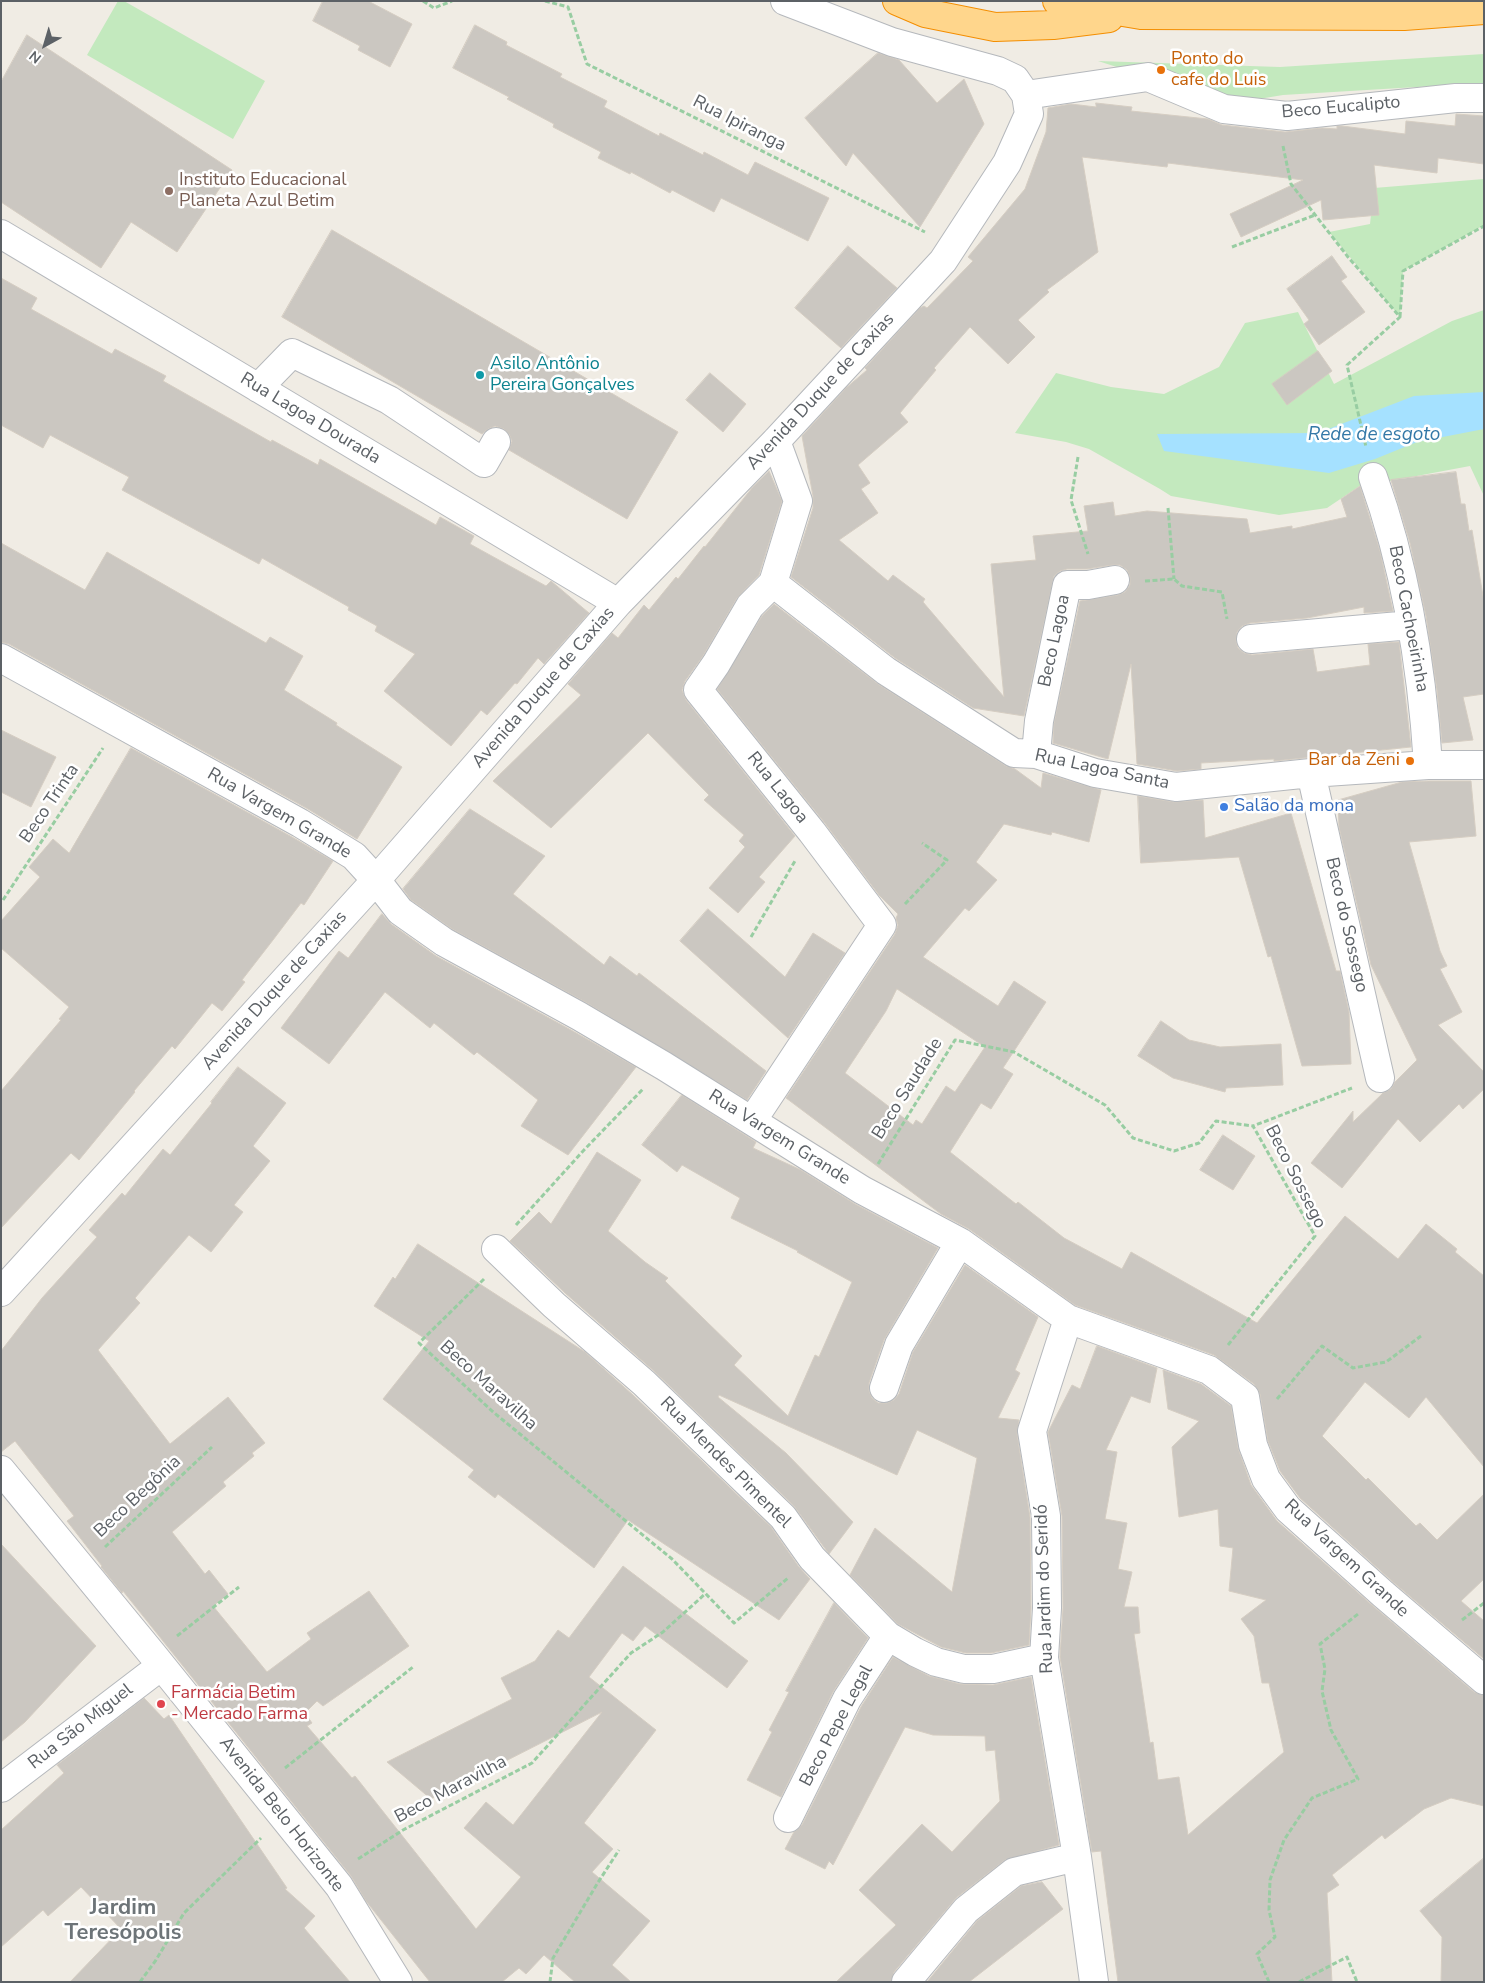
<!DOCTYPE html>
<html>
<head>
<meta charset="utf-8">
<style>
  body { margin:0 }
  #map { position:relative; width:1485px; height:1983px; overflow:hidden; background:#f0ece4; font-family:"Nunito Sans",sans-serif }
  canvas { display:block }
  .frame { position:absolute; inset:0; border:2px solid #5c6166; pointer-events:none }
  .north { position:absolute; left:20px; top:20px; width:50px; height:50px; -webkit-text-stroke:4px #fff; paint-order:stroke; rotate:219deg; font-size:14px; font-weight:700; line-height:20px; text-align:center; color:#5c6166 }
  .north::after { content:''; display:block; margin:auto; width:18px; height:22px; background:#5c6166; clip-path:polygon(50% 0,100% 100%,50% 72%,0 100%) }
</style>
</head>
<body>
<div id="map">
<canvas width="1485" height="1983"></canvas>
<div class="frame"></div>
<div class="north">N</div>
</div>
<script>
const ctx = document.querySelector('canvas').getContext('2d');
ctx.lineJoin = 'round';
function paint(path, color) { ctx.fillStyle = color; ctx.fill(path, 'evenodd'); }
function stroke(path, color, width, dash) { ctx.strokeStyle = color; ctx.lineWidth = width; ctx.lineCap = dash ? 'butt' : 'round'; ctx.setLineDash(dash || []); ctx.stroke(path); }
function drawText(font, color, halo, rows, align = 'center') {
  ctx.font = font + ' "Nunito Sans",sans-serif'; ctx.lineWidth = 5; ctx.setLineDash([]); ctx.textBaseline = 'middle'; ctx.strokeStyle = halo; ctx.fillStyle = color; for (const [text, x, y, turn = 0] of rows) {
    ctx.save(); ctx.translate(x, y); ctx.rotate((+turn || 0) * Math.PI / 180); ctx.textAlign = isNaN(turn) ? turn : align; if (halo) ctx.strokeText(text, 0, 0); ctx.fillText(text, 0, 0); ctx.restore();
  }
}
paint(new Path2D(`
  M118,1H124L265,81L233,139L87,55Z
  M1484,54V83L1283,95L1216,106L1148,77L1098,61L1280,67Z
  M1484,179V225L1403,271L1400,317L1329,232L1370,224L1374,188Z
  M1484,310V496L1470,466L1390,481L1373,477L1327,508L1279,515L1171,496L1160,489L1089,449L1066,442L1015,433L1056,373L1111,387L1164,394L1219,367L1245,323L1298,312L1334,384L1452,321Z`), '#c3e9be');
paint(new Path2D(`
  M1484,392V429L1417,442L1375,459L1329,473L1164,451L1157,434L1318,433L1414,396Z`), '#a5e1ff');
const building = new Path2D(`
  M323,1H368L412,24L390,67L358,50L360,46L313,21Z
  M475,25L507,42L506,45L562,74L560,77L607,101L604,107L659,136L660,133L703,155L704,152L748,175L755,162L829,198L808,241L721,198L714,212L672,190L670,193L631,172L630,174L598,158L601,152L553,127L554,124L507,99L509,97L453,68Z
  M27,35L232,170L177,252L131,222L101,268L1,202V82Z
  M878,53L899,60L937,103L964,79L984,124L920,227L853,153L846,166L805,118Z
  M1096,103L1132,107L1131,111L1208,119L1222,125L1285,132L1322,128L1337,129V126H1342L1405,134L1406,121L1455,126L1456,114L1484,116V164L1438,158L1437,173L1374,165L1379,215L1323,220L1321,200L1241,237L1230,214L1303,180L1168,163L1167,167L1082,157L1098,252L1047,290L1049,292L1018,320L1035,337L1008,364L970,327L934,368L936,370L900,413L908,422L858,465L870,483L861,489L878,513L839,540L888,581L893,575L925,599L923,602L1004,697L991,564L1036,560L1033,536L1088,531L1084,506L1113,502L1115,516L1147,511L1247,519L1250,533L1292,526V529L1347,517L1341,499L1360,486L1380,551L1393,611L1364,613V607L1307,618L1250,623L1242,626L1237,632L1236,641L1238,648L1244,653L1252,655L1313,649L1317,672L1370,665L1368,644L1399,642L1411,747L1274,761V759L1201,763V769L1177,771L1137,764L1131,664L1108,759L1053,743L1054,723L1080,601L1118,595L1125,592L1130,585V577L1127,570L1120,565H1112L1087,569H1067L1060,571L1054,576L1024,716L973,708L895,658L791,577L813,508V496L802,436L846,388L867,370L865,368L920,308L924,306L927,308L973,261L968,257L1025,189L1046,132L1048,108L1071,104L1096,107Z
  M332,230L678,432L627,519L509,450L512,441L509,434L504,429L495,426L488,429L482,434L282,317Z
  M848,246L897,288L841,348L795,308Z
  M1332,256L1347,277L1341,281L1365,312L1319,345L1304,324L1309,320L1287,289Z
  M1,278L37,298L31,309L112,354L115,349L166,376L163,381L271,442L272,440L318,465L320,459L436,525L440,517L474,536L470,544L546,586L551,581L589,613L544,664L538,658L517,684L515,683L487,715L481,710L451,746L384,691L415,654L375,631L377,626L348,610L349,607L262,558L259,564L122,490L129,477L50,435L43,448L1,425Z
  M1318,351L1332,371L1287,405L1272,384Z
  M710,373L746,404L723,432L686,400Z
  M769,471L782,501L759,575L737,598L703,656L685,681L682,690L686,700L795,836L759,877L765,882L738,913L709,888L745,847L739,841L744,835L704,800L709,795L648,733L551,828L493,781L581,695L568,684L612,633L618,638L644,605L649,610L676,577L678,579L704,546L705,547L752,488Z
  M1456,472L1461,504H1465L1469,531L1472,530L1484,602V694L1463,697L1473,740L1442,743L1437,690L1426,616L1410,543L1391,480Z
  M1,543L85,590L107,552L266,643L270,637L303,656L284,690L337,723L336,725L402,767L357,839L308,809L9,644L1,642Z
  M774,604L878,684L1006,766L1015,769L1041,788L1043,773L1101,790L1089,842L1052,832L1051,835L1004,824L976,862L997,880L969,911L965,908L923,957L998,1006L1014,981L1046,1002L1003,1068L1013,1074L991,1109L981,1103L950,1152L1016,1204L1018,1202L1064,1238L1122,1269L1131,1252L1257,1323L1345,1216L1398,1259L1426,1224L1457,1249L1455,1252L1484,1276V1467L1426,1397L1409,1418L1365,1382L1322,1436L1366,1480L1368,1478L1416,1526L1420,1523L1437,1540L1484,1494V1579L1461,1601L1484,1621V1659L1393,1582L1300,1498L1280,1471L1268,1441L1260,1394L1254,1384L1214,1355L1075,1305L969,1229L941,1214L786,1098L895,934L898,925L896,918L898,914L879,895L824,822L717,689L762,616ZM897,989L985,1047L955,1092L946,1086L922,1124L916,1120L913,1125L845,1073L886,1011Z
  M1,730L56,757L31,807L1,792Z
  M131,748L292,837L333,861L304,905L301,903L273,940L242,980L245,982L222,1011L212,1003L175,1049L172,1046L134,1091L135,1092L79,1160L71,1153L1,1228V1091L61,1020L59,1019L69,1007L1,948V921L40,877L29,867L53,839L69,853Z
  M1429,781H1471L1476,836L1409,842L1440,951L1447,966L1440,969L1462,1012L1438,1025L1484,1072V1089L1463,1109L1459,1104L1420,1142L1398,1119L1342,1188L1311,1163L1353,1111V1122L1383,1093L1391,1089L1395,1082L1417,1060L1371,965L1339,827L1338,800L1402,782Z
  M1138,796L1174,802L1203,800L1205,838L1291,813L1336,971H1340L1349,1012L1351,1064L1302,1066L1271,956L1268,957L1239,857L1141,863Z
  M470,809L545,856L513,894L604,965L610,956L637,976L639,973L766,1071L747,1100L587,1003L452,929L411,900L403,889Z
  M708,909L785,977L813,933L845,953L788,1038L680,941Z
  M382,914L391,924L436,956L571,1030L636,1067L568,1155L521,1126L538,1100L477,1052L474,1055L434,1023L430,1028L385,992L329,1064L281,1028L339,951L348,958Z
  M1161,1021L1189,1040L1220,1047L1281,1044L1283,1085L1226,1088L1225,1092L1173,1078L1138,1056Z
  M238,1067L286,1103L253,1146L270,1161L234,1205L243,1212L211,1252L189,1235L135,1298L140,1303L98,1350L170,1444L228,1397L265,1443L252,1453L254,1456L223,1482L226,1486L172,1532L205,1574L209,1570L228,1594L213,1606L267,1672L311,1639L307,1633L369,1591L409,1646L323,1706L317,1701L305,1713L312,1723L307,1726L352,1778L355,1776L476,1929L521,1877L464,1828L486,1802L513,1825L602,1712L431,1799L387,1762L512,1699L501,1678L535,1661L558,1630L569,1638L623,1566L748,1661L727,1688L645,1626L633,1641L622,1633L589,1677L656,1730L584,1823L613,1849L592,1872L650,1921L612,1965L631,1982H575L544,1955L526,1974L519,1968L502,1982H430L366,1901L351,1876L123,1591L122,1593L101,1567L102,1566L67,1521L74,1516L15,1441L1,1452V1351L42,1298L97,1237L89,1230L122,1193L125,1196L163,1149L170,1155L212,1103L211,1102Z
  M682,1095L756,1142L753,1148L801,1170L855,1204L938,1248L884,1340L869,1383V1391L872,1398L878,1403H887L894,1400L899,1394L913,1352L965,1265L1038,1317L1015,1370L1020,1373L998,1418L1019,1420L1017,1434L1030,1517L1031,1608L1029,1645L991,1653H966L941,1647L898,1624L850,1575L875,1528L952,1592L977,1458L917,1430L897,1475L719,1395L718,1397L786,1453L853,1522L829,1554L794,1506L655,1372L565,1293L510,1241L539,1212L551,1224L597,1152L641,1180L608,1231L645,1262L668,1278L665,1281L742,1356L734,1365L788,1416L815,1355L819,1357L852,1282L797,1252L798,1251L731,1218L740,1198L682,1165L677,1172L642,1145Z
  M1223,1135L1255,1156L1233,1190L1200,1170Z
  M418,1244L585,1352L633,1395L771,1527L799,1567L810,1579L779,1620L628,1520L594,1568L498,1494L495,1498L468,1477L474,1470L383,1399L429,1341L374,1306L393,1277L395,1279Z
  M1097,1346L1157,1368L1150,1403L1131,1396L1106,1450L1117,1452L1105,1519L1127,1523L1118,1569L1132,1572L1124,1607H1138L1140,1633L1134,1634L1150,1743L1153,1742L1158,1780L1179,1777L1188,1835L1284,1752L1269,1683H1262L1254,1636L1241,1619L1266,1600L1229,1591L1233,1548L1220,1546L1218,1509L1179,1517L1172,1447L1199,1421L1168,1409L1163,1370L1201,1384L1231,1406L1238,1448L1251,1485L1277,1521L1373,1606L1474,1692L1484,1695V1806L1451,1798L1424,1809L1385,1839L1382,1835L1332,1875L1339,1885L1327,1893L1332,1982H1118L1101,1851L1092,1852L1060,1657L1063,1608L1062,1516L1048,1432L1072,1385L1080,1389Z
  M1,1544L96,1646L25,1722L1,1742Z
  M834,1603L868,1638L833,1692L781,1797L747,1780L772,1732L769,1730L789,1692L786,1691Z
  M893,1657L929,1676L960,1684L993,1685L1031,1677L1059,1845L1005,1860L956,1898L894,1972L891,1982H836L896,1925L859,1890L922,1824L952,1852L1000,1801L995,1750L986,1751L985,1736L933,1735L905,1727L833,1865L829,1861L825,1869L785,1849L794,1832L802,1825L861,1707Z
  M144,1698L164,1719L169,1715L287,1888L285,1889L315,1916L304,1928L350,1982H70L121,1929L81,1887L48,1916L43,1910L1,1947V1830L64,1773L57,1765Z
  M1484,1858V1982H1441L1442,1937L1420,1911Z
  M1042,1882L1063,1909L969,1982H927L977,1921L1021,1886Z`);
paint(building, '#cbc7c1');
stroke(building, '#d5cdc2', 1);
const minor = new Path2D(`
  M1026,95L1148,77L1224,109L1287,116L1456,98H1484
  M1,234L618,603
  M258,388L292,353L389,400L484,463L496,442
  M1373,477C1406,569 1422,667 1428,765
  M773,583L886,671L1014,753L1036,754L1095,773L1176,787L1311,773L1428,765H1484
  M1251,639L1411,625
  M1,658L300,823L354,856L376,880L400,911L444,942L579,1016L664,1066L862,1190L960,1242L1068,1319L1209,1370L1245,1397L1253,1445L1266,1479L1288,1509L1383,1594L1484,1680
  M1036,754L1039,721L1067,585H1088L1115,580
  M1311,773L1380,1078
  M752,1121L882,925L812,832L698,690L716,664L750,606L773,583L798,501L776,441
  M496,1249L554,1305L644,1383L783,1517L812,1558L888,1636L915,1652L936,1662L964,1669H993L1044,1658
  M1,1292L376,880L618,603L776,441L943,261L1007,163L1029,114L1026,95L1015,79L998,71L892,42L785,1
  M1068,1319L1032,1431L1046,1516L1047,1608L1044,1658L1077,1857L1094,1982
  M884,1388L899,1345L960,1242
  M1,1470L153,1655L339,1886L398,1982
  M1,1788L161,1666
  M788,1818L847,1699L888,1636
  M906,1982L966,1910L1014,1872L1077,1857`);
const highway = new Path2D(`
  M897,1L925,13L995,27L1053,25L1109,18
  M1057,1L1141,15L1404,16L1484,10`);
stroke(minor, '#b5b8bc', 30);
stroke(highway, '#f48e00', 30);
stroke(new Path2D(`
  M423,1L434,8L452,1
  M545,1L568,7L587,64L925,232
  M1283,146L1291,184L1348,257L1400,317L1347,365L1366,447
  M1232,247L1315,215
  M1400,317L1403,271L1484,226
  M1078,457L1071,500L1088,554
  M1168,508L1174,579
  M1145,581L1174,579L1182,586L1222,592L1227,619
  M3,900L103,748
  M905,904L947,860L922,843
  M751,937L795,861
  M878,1164L955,1040L1014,1052L1105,1105L1133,1138L1174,1151L1199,1143L1216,1121L1253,1126
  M516,1225L584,1150L643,1089
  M484,1279L419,1343L492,1411L672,1559L734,1623L788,1578
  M1228,1345L1315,1236L1253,1126L1352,1088
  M1277,1399L1322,1346L1353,1368L1386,1362L1421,1336
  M105,1547L212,1447
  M1462,1620L1484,1603
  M177,1636L239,1587
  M285,1768L413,1667
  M358,1859L403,1830L532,1763L631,1653L663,1632L705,1594
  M140,1982L156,1960L184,1913L261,1838
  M550,1982L553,1958L597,1884L619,1850
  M1269,1982L1257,1954L1275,1937L1269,1910L1270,1880L1284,1840L1312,1798L1358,1779L1331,1730L1322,1691L1325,1669L1320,1644L1358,1614
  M1299,1982L1347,1957L1357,1982`), '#98cda2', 3, [5, 2.5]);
stroke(minor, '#fff', 28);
stroke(highway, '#ffd68c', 28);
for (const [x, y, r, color] of [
  [1161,70,5,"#e8710a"],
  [169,191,5,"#8d6e63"],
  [480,375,5,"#0f9aa8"],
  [1410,761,5,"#e8710a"],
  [1224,807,5,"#3f7fe0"],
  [161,1704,5,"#e0444e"]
]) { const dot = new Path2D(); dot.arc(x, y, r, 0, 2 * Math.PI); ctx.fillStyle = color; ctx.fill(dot); stroke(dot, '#fff', 2); }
drawText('18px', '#c56008', '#fff', [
  ["Ponto do",1171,60],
  ["cafe do Luis",1171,81],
  ["Bar da Zeni",1400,761,"right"]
], 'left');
drawText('18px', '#5c6166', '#fff', [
  ["Beco Eucalipto",1341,108,-5],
  ["Rua Ipiranga",739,124,27],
  ["Avenida Duque de Caxias",821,392,-47],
  ["Rua Lagoa Dourada",310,419,31],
  ["Beco Cachoeirinha",1408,619,79],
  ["Beco Lagoa",1055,641,-78],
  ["Avenida Duque de Caxias",544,688,-49],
  ["Rua Lagoa Santa",1102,770,12],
  ["Rua Lagoa",777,788,51],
  ["Beco Trinta",50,804,-56],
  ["Rua Vargem Grande",279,814,30],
  ["Beco do Sossego",1346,925,77],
  ["Avenida Duque de Caxias",275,991,-48],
  ["Beco Saudade",908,1089,-58],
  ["Rua Vargem Grande",779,1138,32],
  ["Beco Sossego",1295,1177,63],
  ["Beco Maravilha",488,1386,42],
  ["Rua Mendes Pimentel",725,1463,45],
  ["Beco Begônia",138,1497,-43],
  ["Rua Vargem Grande",1346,1559,43],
  ["Rua Jardim do Seridó",1045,1589,-92],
  ["Beco Pepe Legal",837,1726,-62],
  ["Rua São Miguel",81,1727,-38],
  ["Beco Maravilha",451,1790,-28],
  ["Avenida Belo Horizonte",281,1815,52]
]);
drawText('18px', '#785e54', '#fff', [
  ["Instituto Educacional",179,181],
  ["Planeta Azul Betim",179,202]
], 'left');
drawText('18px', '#0d838f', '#fff', [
  ["Asilo Antônio",490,365],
  ["Pereira Gonçalves",490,386]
], 'left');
drawText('18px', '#366cbe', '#fff', [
  ["Salão da mona",1234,807]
], 'left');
drawText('18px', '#be3a42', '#fff', [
  ["Farmácia Betim",171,1694],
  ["- Mercado Farma",171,1715]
], 'left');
drawText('italic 19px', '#3378a7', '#fff', [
  ["Rede de esgoto",1374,435]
]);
drawText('bold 22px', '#6d7478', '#fff', [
  ["Jardim",123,1909],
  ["Teresópolis",123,1934]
]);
</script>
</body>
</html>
